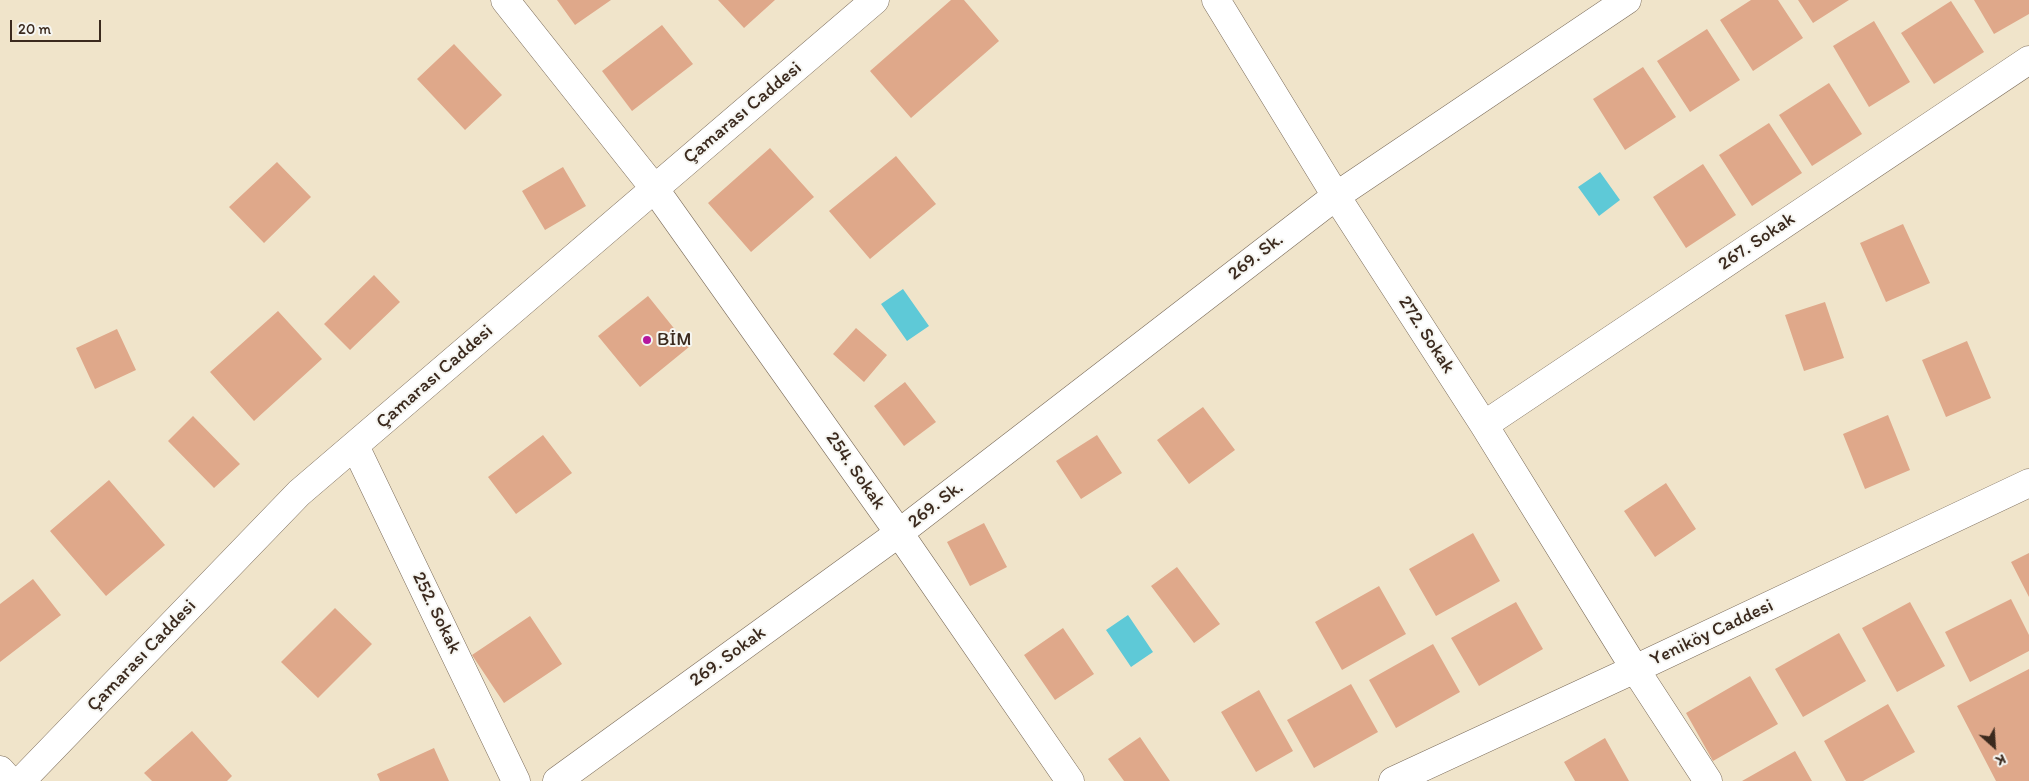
<!DOCTYPE html>
<html>
<head>
<meta charset="utf-8">
<style>
  body { margin:0 }
  #map { position:relative; width:2029px; height:781px; overflow:hidden; background:#f0e4ca; font-family:Itim,sans-serif }
  canvas { display:block }
  .north { position:absolute; left:1969px; top:721px; width:50px; height:50px; -webkit-text-stroke:4px #f6f6f2; paint-order:stroke; rotate:154deg; font-size:14px; font-weight:700; line-height:20px; text-align:center; color:#3b2a1e }
  .north::after { content:''; display:block; margin:auto; width:18px; height:22px; background:#3b2a1e; clip-path:polygon(50% 0,100% 100%,50% 72%,0 100%) }
  .scale { position:absolute; left:10px; top:20px; width:91px; height:22px; box-sizing:border-box; border:2px solid #3b2a1e; border-top:0; padding-left:6px; font-size:15px; line-height:18px; white-space:nowrap; color:#3b2a1e; -webkit-text-stroke:4px #f6f6f2; paint-order:stroke }
</style>
</head>
<body>
<div id="map">
<canvas width="2029" height="781"></canvas>
<div class="north">K</div>
<div class="scale">20 m</div>
</div>
<script>
const ctx = document.querySelector('canvas').getContext('2d');
ctx.lineJoin = 'round';
function paint(path, color) { ctx.fillStyle = color; ctx.fill(path, 'evenodd'); }
function stroke(path, color, width, dash) { ctx.strokeStyle = color; ctx.lineWidth = width; ctx.lineCap = dash ? 'butt' : 'round'; ctx.setLineDash(dash || []); ctx.stroke(path); }
function drawText(font, color, halo, rows, align = 'center') {
  ctx.font = font + ' Itim,sans-serif'; ctx.lineWidth = 4; ctx.setLineDash([]); ctx.textBaseline = 'middle'; ctx.strokeStyle = halo; ctx.fillStyle = color; for (const [text, x, y, turn = 0] of rows) {
    ctx.save(); ctx.translate(x, y); ctx.rotate((+turn || 0) * Math.PI / 180); ctx.textAlign = isNaN(turn) ? turn : align; if (halo) ctx.strokeText(text, 0, 0); ctx.fillText(text, 0, 0); ctx.restore();
  }
}
paint(new Path2D(`
  M1600,172L1620,200L1599,216L1578,187Z
  M903,289L929,326L907,341L881,304Z
  M1128,615L1153,652L1131,667L1106,630Z`), '#5ec9d7');
paint(new Path2D(`
  M557,0H611L575,25Z
  M718,0H775L744,28Z
  M951,0H964L999,41L911,118L870,71Z
  M1751,0H1778L1803,38L1753,71L1720,20Z
  M1798,0H1849L1813,23Z
  M1974,0H2029V14L1994,34Z
  M1951,1L1984,52L1934,84L1901,33Z
  M1874,21L1910,82L1869,107L1833,46Z
  M662,25L693,64L632,111L602,71Z
  M1707,29L1740,80L1690,112L1657,61Z
  M454,44L502,95L465,130L417,79Z
  M1643,67L1676,117L1625,150L1593,99Z
  M1829,83L1862,134L1812,166L1779,115Z
  M1769,123L1802,173L1752,206L1719,155Z
  M770,148L814,197L751,252L708,203Z
  M896,156L936,204L870,259L829,211Z
  M277,162L311,197L264,243L229,207Z
  M1703,164L1736,215L1686,248L1653,197Z
  M563,167L586,206L545,230L522,191Z
  M1903,224L1930,283L1886,302L1860,243Z
  M374,275L400,302L350,350L324,324Z
  M648,296L689,347L640,387L598,336Z
  M1825,302L1844,358L1804,371L1785,315Z
  M278,311L322,359L254,421L210,372Z
  M856,328L887,355L864,382L833,354Z
  M117,329L136,370L95,389L76,348Z
  M1967,341L1991,398L1946,417L1922,360Z
  M905,382L936,422L904,446L874,406Z
  M1203,407L1235,450L1189,484L1157,440Z
  M1888,415L1910,470L1865,489L1843,434Z
  M193,416L240,464L214,488L168,441Z
  M543,435L572,473L516,514L488,477Z
  M1097,435L1122,473L1081,499L1056,461Z
  M109,480L165,545L106,596L50,531Z
  M1666,483L1696,529L1655,557L1624,511Z
  M984,523L1007,567L970,586L947,542Z
  M1473,533L1500,581L1436,616L1409,569Z
  M2029,553V597L2011,562Z
  M1177,567L1220,624L1194,643L1151,586Z
  M33,579L61,615L0,662V604Z
  M1379,586L1406,634L1342,670L1315,622Z
  M2011,599L2029,635V651L1970,682L1945,632Z
  M1516,602L1543,649L1479,686L1451,638Z
  M1910,602L1945,666L1897,692L1862,628Z
  M335,608L372,644L318,698L281,662Z
  M530,616L562,664L504,703L472,655Z
  M1063,628L1094,674L1055,700L1024,655Z
  M1839,633L1866,681L1803,717L1775,669Z
  M1433,644L1460,692L1396,728L1369,680Z
  M2029,669V781H1996L1957,706Z
  M1750,676L1778,724L1713,761L1686,713Z
  M1351,684L1378,732L1314,768L1287,720Z
  M1259,690L1293,751L1256,772L1221,712Z
  M1888,704L1915,752L1863,781H1846L1824,741Z
  M192,731L232,776L227,781H152L144,773Z
  M1140,737L1170,781H1124L1108,759Z
  M1605,738L1629,781H1575L1564,762Z
  M434,748L449,781H380L377,774Z
  M1795,751L1812,781H1742Z`), '#dfa88a');
const minor = new Path2D(`
  M505,0L654,188L899,533L1070,781
  M1216,0L1336,196L1484,425L1635,669L1708,781
  M1484,425L2029,60
  M355,446L516,781
  M0,770L10,781
  M21,781L299,493L875,0
  M557,781L899,533L1336,196L1627,0
  M1393,781L1635,669L2029,483`);
stroke(minor, '#7a6b5a', 29);
stroke(minor, '#fff', 28);
for (const [x, y, r, color] of [
  [647,340,5,"#b5179e"]
]) { const dot = new Path2D(); dot.arc(x, y, r, 0, 2 * Math.PI); ctx.fillStyle = color; ctx.fill(dot); stroke(dot, '#f6f6f2', 2); }
drawText('19px', '#3b2a1e', '#f6f6f2', [
  ["Çamarası Caddesi",743,113,-40],
  ["267. Sokak",1757,242,-34],
  ["269. Sk.",1256,257,-38],
  ["272. Sokak",1426,335,57],
  ["Çamarası Caddesi",435,377,-41],
  ["254. Sokak",855,471,55],
  ["269. Sk.",936,505,-38],
  ["252. Sokak",436,613,64],
  ["Yeniköy Caddesi",1712,633,-25],
  ["Çamarası Caddesi",142,656,-46],
  ["269. Sokak",728,657,-36]
]);
drawText('19px', '#3b2a1e', '#f6f6f2', [
  ["BİM",657,340]
], 'left');
</script>
</body>
</html>
